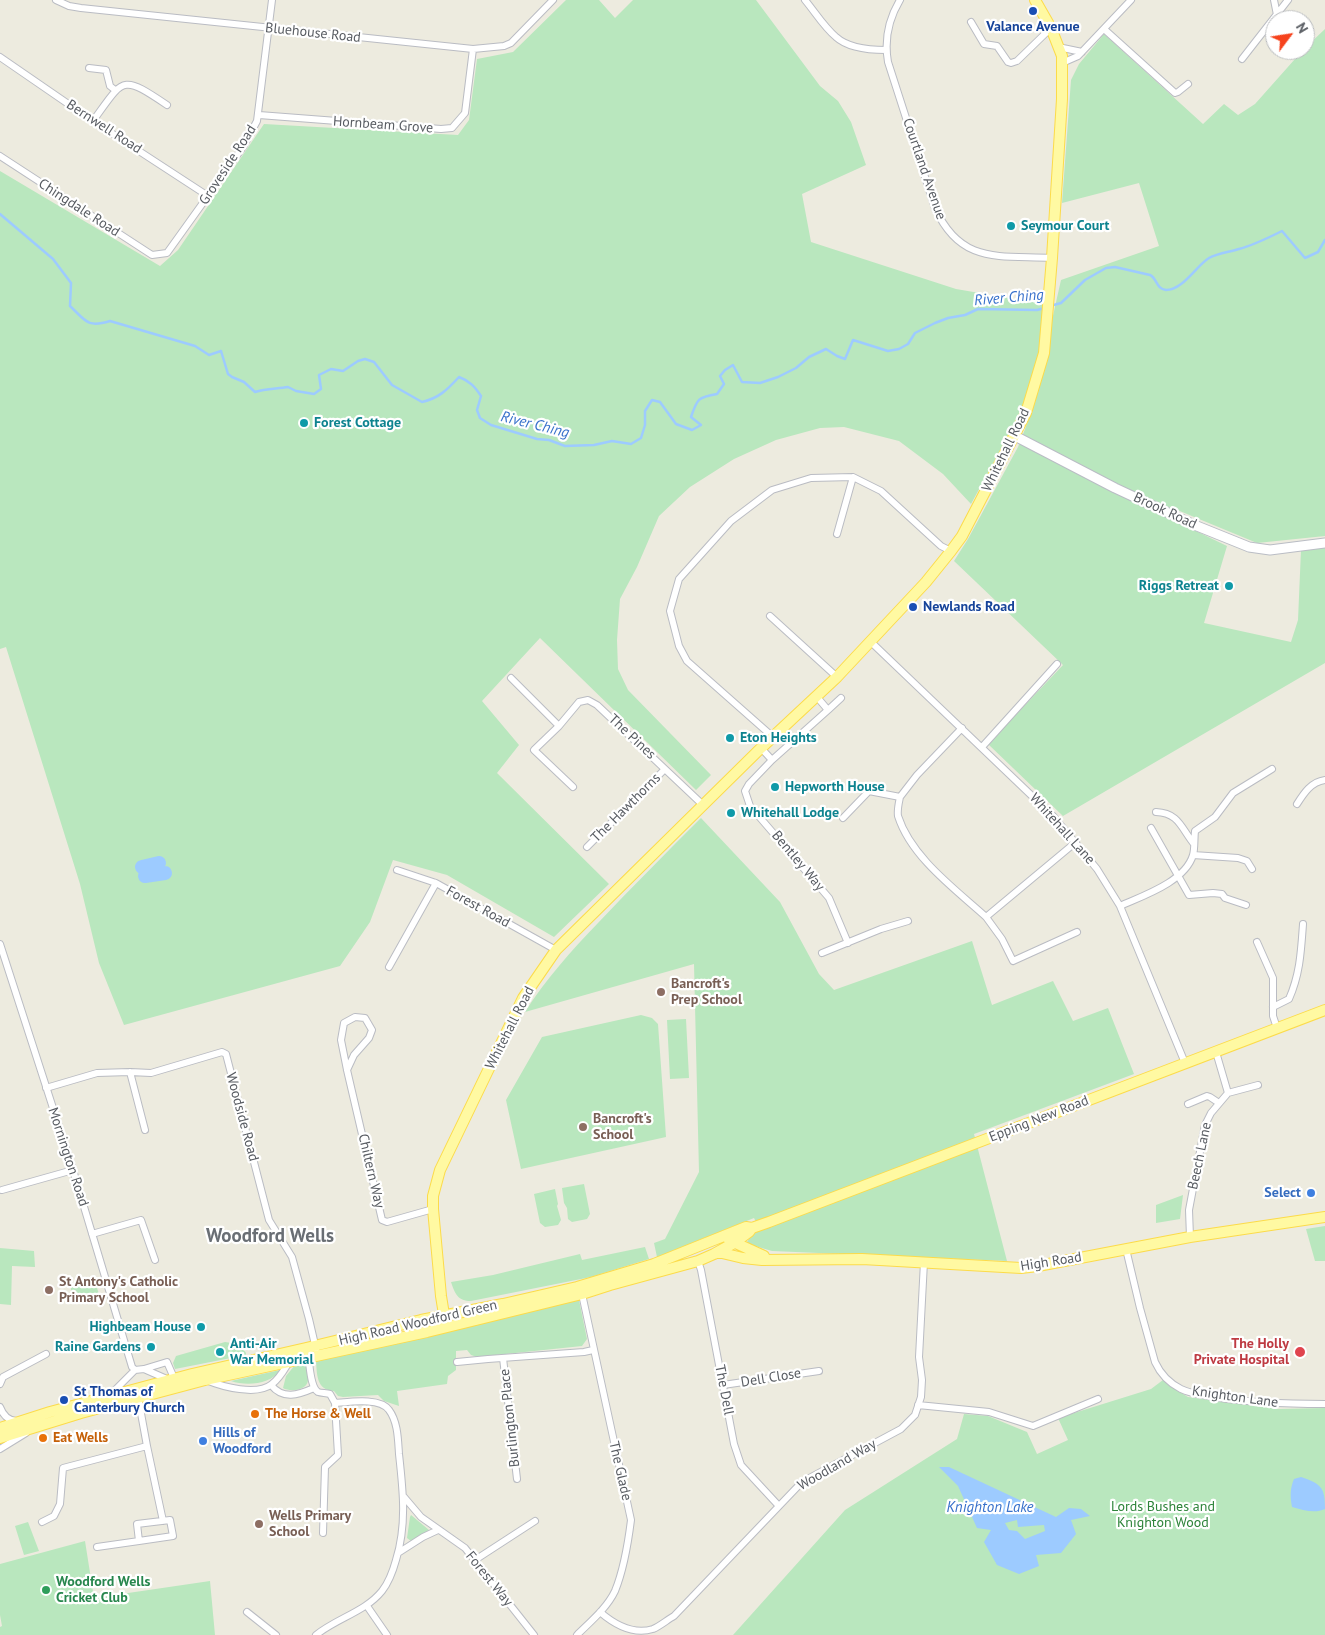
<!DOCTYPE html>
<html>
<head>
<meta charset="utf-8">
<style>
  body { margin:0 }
  #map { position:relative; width:1325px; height:1635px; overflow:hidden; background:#edebdf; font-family:"PT Sans",sans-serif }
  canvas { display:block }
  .north { position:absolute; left:1265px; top:10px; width:50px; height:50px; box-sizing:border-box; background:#fff; border:1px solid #bcbec0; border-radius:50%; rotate:59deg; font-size:14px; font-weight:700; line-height:20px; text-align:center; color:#585c62 }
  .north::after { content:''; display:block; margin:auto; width:18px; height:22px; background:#f6431d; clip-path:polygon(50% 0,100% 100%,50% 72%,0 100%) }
</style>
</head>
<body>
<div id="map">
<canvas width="1325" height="1635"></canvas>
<div class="north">N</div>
</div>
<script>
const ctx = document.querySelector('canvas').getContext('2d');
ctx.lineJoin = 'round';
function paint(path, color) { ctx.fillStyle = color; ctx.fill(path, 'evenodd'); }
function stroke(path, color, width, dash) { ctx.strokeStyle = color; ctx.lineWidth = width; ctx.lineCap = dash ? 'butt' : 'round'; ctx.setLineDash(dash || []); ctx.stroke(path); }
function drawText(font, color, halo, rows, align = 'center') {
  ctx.font = font + ' "PT Sans",sans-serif'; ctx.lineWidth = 4.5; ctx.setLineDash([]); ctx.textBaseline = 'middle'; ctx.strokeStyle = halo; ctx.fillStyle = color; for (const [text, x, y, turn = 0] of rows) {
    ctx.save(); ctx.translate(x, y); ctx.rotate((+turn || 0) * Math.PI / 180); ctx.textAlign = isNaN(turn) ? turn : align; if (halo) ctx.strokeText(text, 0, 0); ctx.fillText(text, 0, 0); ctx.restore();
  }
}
paint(new Path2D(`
  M566,0H599L615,18L633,0H756L820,86L838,101L851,122L866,165L802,194L811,242L956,289L1044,304L1042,346L1024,407L971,504L943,474L899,441L844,427L820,428L776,440L734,459L690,487L659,516L637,567L620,599L617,640L618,669L628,690L711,775L696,790L540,638L482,701L519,745L497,773L609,884L554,937L447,875L393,860L370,922L340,966L124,1025L99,963L80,884L6,647L0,649V171L160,266L178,250L264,124L458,135L469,120L477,59L513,52Z
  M1325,29V536L1257,543L1170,507L1165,516L1227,546L1204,623L1291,642L1298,620L1301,550L1325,547V663L1063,816L988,744L1063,665L954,561L968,539L1018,447L1032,411L1049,354L1052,320L1061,280L1159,246L1139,183L1062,203L1071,80L1079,64L1104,34L1203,124L1224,104L1238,115L1255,104L1303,50H1305V48Z
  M701,818L780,902L819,974L834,990L972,941L992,1005L1053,981L1073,1021L1108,1008L1134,1074L974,1134L1007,1261L772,1251L748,1244L747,1242L751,1236L760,1230L754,1218L657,1257L654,1243L665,1239L699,1172L694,964L525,1012C546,979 571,951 598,923C632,887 666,853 701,818Z
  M641,1015L652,1018L658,1024L666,1137L521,1169L506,1100L542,1037Z
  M686,1019L689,1078L670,1079L667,1020Z
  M584,1184L590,1214L587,1219L572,1222L568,1219L567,1208L564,1203L562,1188Z
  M555,1189L558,1204L557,1206L561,1220L558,1225L545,1227L540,1223L534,1194Z
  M1183,1195L1180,1219L1156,1223V1205Z
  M1325,1226V1261H1315L1306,1229Z
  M645,1247L649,1259L591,1277L471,1301C458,1301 455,1294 451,1282L493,1275L580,1254L582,1260Z
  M0,1248L34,1251L35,1267L12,1266L11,1305L0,1304Z
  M95,1282L100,1297L71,1298V1285Z
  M579,1300L587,1339L582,1346L477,1357L471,1355L467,1350L456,1351V1370L448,1376L447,1384L397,1391L399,1406L384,1401L378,1395L343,1397L338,1396L334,1391C316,1390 317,1374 316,1360Z
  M225,1342C234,1343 241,1345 246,1353V1355L175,1369L173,1363L176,1356Z
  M295,1365H305C307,1369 309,1377 308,1381C306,1391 289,1392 283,1388L286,1376Z
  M280,1370C271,1385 245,1386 231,1381Z
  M1163,1380L1175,1389L1188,1397L1278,1409L1325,1408V1635H733L845,1510L957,1439L964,1414L988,1416L1027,1432L1037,1454L1068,1440L1058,1418L1151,1389Z
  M411,1515L429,1530L411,1541L407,1538L410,1517Z
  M28,1522L39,1551L24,1555L15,1526Z
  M85,1541L94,1598L210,1581L215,1635H0V1627L2,1626L0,1615V1564Z`), '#b9e7be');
paint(new Path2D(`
  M939,1467H949L1056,1517L1069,1508L1081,1509L1090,1516L1071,1520L1076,1534L1061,1553L1036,1555L1039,1566L1019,1574L997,1565L984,1542L991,1530L977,1528L958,1486ZM1017,1520L1018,1527L1044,1525L1045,1531L1025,1539L1017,1531L1009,1530L1005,1523Z
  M1301,1477C1322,1484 1325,1488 1325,1509C1315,1514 1303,1510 1292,1507C1290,1496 1290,1489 1294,1479Z`), '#9dcbff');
stroke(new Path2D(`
  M0,214L53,259L71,283L70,306C86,321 87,328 110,321L195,346L209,355L221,351L228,374L232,377L244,382L255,392C266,388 277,389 288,387L296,391L314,394L321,389L319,375L331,369L343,371L358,361L365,359L374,362L392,385L422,402C439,398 447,390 459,377C470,381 475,387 481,396L477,410L480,418L491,425L537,439L549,440L565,446L594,445L612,441L631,444L641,438L645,425V411L652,400L660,402L676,424L692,430L701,425L691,417C697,399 698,397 717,394L724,384L720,376L725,370L733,365L742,382L760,383L778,377L796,368L809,357L826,349L837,356L845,359L853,340L888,351L899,349L908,344L915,333L935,323L948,318L965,315L978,309L1037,310L1045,308
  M1050,306L1061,303L1085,280L1106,268L1115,267L1150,275C1157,278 1156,289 1166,290C1183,290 1197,265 1209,258C1218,253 1230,252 1239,249C1254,245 1268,238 1282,231L1305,258L1318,252L1325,240`), '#9dcbff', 2.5);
stroke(new Path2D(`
  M142,867L159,863
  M145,876L165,873`), '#9dcbff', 14);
const street = new Path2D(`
  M56,0L69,6L81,8L473,49L504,46L511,43L553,0
  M805,0C815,12 824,27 836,37C848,48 870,50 886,50
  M900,0C888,20 884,39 888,62L935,208C961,265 999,255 1052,258
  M1274,0L1277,15
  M971,22L984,44L997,46L1008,62L1011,63L1017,61L1051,28
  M1104,29L1175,93L1178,92L1188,84
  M1058,47L1082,52
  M0,57L93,121L208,196
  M1242,59L1288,0
  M1062,63L1078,56L1131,0
  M89,68L106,70L110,86L115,90
  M259,115L441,129L452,128L465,113L473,49
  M93,121C124,78 121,74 167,105
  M0,156L152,255L167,253L243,147L257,121L272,0
  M837,534L853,477
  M770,616L837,677
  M871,642L1054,817L1097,869L1120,906L1185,1063
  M511,678L559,726
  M828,710L841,698
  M773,737L687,661L679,646L670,611L679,579L731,521L772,490L811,478L853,477L881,491L941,546L951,551
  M982,747L1057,664
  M761,748L772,760L749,784L745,791L750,806L829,898L848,943
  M772,760L828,710L817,697
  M573,787L534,750L559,726L579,702L588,700L597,705L703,805
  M900,797C899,802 897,810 898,816C911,857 955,889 986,917
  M1297,804C1304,793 1311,782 1325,780
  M1156,812C1179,813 1181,828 1194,844
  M843,818L869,791L900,797L917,775L962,728
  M1151,828L1189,895L1213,893L1222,894L1225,898L1246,905
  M1076,842L986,917L1002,939L1013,961L1077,932
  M587,847L665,769
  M1193,855L1238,858L1247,861L1252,869
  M397,870L436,883L556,950
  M1120,906C1142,896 1185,882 1193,855C1195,848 1194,839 1195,831L1215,817L1233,793L1272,769
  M1257,942L1273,978V1016L1277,1028
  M0,944L73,1170L132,1367L135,1370
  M822,953L881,929L908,921
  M389,967L436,883
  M1273,1007L1289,999C1300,974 1301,952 1303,924
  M347,1070L354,1055L369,1038L372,1030L365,1018L355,1017L344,1023L341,1040L347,1070L382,1220L387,1222L433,1209
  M130,1072L145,1130
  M46,1088L97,1073L130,1072L151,1073L222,1052L226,1054L269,1220L292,1257L309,1319L316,1349
  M1228,1093L1258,1085
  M1188,1104L1207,1096L1210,1097L1219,1103
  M2,1190L73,1170
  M92,1234L141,1220L155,1260
  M1190,1237L1189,1210L1205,1125L1211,1113L1228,1093L1216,1052
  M1126,1249L1140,1308L1155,1362C1160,1373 1169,1383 1181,1389C1191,1394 1203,1395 1214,1397C1251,1403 1287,1404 1325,1404
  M698,1261L701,1270L734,1444L741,1465L778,1505
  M308,1356C310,1365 310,1387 318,1392C321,1393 326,1393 330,1394L335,1403C349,1402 380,1397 389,1410C398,1422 398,1440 399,1454C403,1490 407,1525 396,1560C393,1571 389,1582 382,1591C365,1612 337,1618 316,1635
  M503,1358L517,1479
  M457,1362L488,1359L584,1352L593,1350
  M144,1369L167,1362L174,1378
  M206,1380C223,1387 257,1396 272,1384C280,1378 284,1370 289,1362
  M0,1384L3,1377L46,1354
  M271,1385C283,1400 298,1395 314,1388
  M723,1385L819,1371
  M110,1395L135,1370L144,1369L169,1380
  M918,1405L989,1412L1033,1426L1098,1399
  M0,1407C3,1415 8,1421 17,1421
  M147,1446L163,1521
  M0,1449L26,1433
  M404,1497L421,1517L465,1548L534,1635
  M170,1520L173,1536L139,1541L137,1524Z
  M42,1522L54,1516L60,1504L63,1468L147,1446L138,1397
  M323,1533L325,1467L338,1455L335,1403
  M97,1547L139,1541
  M398,1553L423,1537L438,1530
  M475,1560L535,1521
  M367,1606L387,1635
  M247,1612L276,1635
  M600,1612C615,1625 633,1635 653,1629C660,1626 667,1620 674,1616L802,1482L901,1429L915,1415L921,1397L922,1380L919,1357L924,1262
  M577,1635C590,1622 607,1608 615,1591C624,1569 628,1544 631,1520L582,1294`);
const secondary = new Path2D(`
  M1015,436L1115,488L1192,524L1249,547L1270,550L1325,543`);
const primary = new Path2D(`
  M729,1240L764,1256
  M716,1253H722L743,1258L762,1260L862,1259L1021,1268L1038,1266L1190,1237L1325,1217
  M446,1327L441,1296L433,1209V1196L440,1170L523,998L556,950L761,748L837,677L926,582L951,551L962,536L1026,413L1044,353L1052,258L1062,99V56L1051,28L1035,0
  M0,1428L50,1412L192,1374L306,1348L421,1320L503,1304L577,1287L654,1264L746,1227L752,1228L769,1222L1325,1010
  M0,1438L81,1413L205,1380L427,1332L582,1294L610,1285L698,1261L714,1254L734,1243L749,1232L752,1228`);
stroke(street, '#babcc3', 8);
stroke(secondary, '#babdc5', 11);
stroke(primary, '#fcdb4a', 12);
stroke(street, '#fff', 6);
stroke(secondary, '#fff', 9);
stroke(primary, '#fff9a2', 10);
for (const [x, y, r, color] of [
  [1033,11,5,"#1a4fb4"],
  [1011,226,5,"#0f9aa8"],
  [304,423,5,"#0f9aa8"],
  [1229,586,5,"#0f9aa8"],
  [913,607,5,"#1a4fb4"],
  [730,738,5,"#0f9aa8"],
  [775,787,5,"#0f9aa8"],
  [731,813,5,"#0f9aa8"],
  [661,992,5,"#8d6e63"],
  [583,1127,5,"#8d6e63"],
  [1311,1193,5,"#3f7fe0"],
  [49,1290,5,"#8d6e63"],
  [201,1327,5,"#0f9aa8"],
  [151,1347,5,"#0f9aa8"],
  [220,1352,5,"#0f9aa8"],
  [1300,1352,6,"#e0444e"],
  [64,1400,5,"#1a4fb4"],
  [255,1414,5,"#e8710a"],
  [43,1438,5,"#e8710a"],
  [203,1441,5,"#3f7fe0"],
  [259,1524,5,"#8d6e63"],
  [46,1590,5,"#2e9e5b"]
]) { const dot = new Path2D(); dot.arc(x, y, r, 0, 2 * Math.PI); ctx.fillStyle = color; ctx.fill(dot); stroke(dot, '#fff', 2); }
drawText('bold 14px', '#164399', '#fff', [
  ["Valance Avenue",1033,27,"center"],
  ["Newlands Road",923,607],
  ["St Thomas of",74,1392],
  ["Canterbury Church",74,1408]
], 'left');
drawText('14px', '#585c62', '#fff', [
  ["Bluehouse Road",313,33,6],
  ["Hornbeam Grove",383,125,4],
  ["Bernwell Road",104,127,33],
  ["Groveside Road",228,165,-57],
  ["Courtland Avenue",924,169,71],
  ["Chingdale Road",79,208,33],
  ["Whitehall Road",1006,450,-64],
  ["Brook Road",1165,511,25],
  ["The Pines",632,737,43],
  ["The Hawthorns",626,808,-45],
  ["Whitehall Lane",1062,829,48],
  ["Bentley Way",798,861,50],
  ["Forest Road",478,907,29],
  ["Whitehall Road",510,1028,-63],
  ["Woodside Road",242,1117,75],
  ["Epping New Road",1039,1119,-21],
  ["Beech Lane",1200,1156,-78],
  ["Mornington Road",68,1157,72],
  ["Chiltern Way",371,1171,77],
  ["High Road",1051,1262,-9],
  ["High Road Woodford Green",418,1323,-13],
  ["Dell Close",771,1378,-9],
  ["The Dell",724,1390,79],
  ["Knighton Lane",1235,1397,8],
  ["Burlington Place",510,1418,-96],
  ["Woodland Way",837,1465,-30],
  ["The Glade",620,1471,77],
  ["Forest Way",489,1579,51]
]);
drawText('bold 14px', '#0d838f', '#fff', [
  ["Seymour Court",1021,226],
  ["Forest Cottage",314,423],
  ["Riggs Retreat",1219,586,"right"],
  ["Eton Heights",740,738],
  ["Hepworth House",785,787],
  ["Whitehall Lodge",741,813],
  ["Highbeam House",191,1327,"right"],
  ["Anti-Air",230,1344],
  ["War Memorial",230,1360],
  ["Raine Gardens",141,1347,"right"]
], 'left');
drawText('bold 14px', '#785e54', '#fff', [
  ["Bancroft's",671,984],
  ["Prep School",671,1000],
  ["Bancroft's",593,1119],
  ["School",593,1135],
  ["St Antony's Catholic",59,1282],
  ["Primary School",59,1298],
  ["Wells Primary",269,1516],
  ["School",269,1532]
], 'left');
drawText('bold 14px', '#366cbe', '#fff', [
  ["Select",1301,1193],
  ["Hills of",213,1433,"left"],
  ["Woodford",213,1449,"left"]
], 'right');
drawText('bold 14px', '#be3a42', '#fff', [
  ["The Holly",1289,1344],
  ["Private Hospital",1289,1360]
], 'right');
drawText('bold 14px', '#c56008', '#fff', [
  ["The Horse & Well",265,1414],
  ["Eat Wells",53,1438]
], 'left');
drawText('14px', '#2e843a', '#fff', [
  ["Lords Bushes and",1163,1507],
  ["Knighton Wood",1163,1523]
]);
drawText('bold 14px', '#27864d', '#fff', [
  ["Woodford Wells",56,1582],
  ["Cricket Club",56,1598]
], 'left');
drawText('italic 15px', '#3871cb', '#fff', [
  ["River Ching",1009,298,-5],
  ["River Ching",535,425,14],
  ["Knighton Lake",990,1508]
]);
drawText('bold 19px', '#696e74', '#fff', [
  ["Woodford Wells",270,1237]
]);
</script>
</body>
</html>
